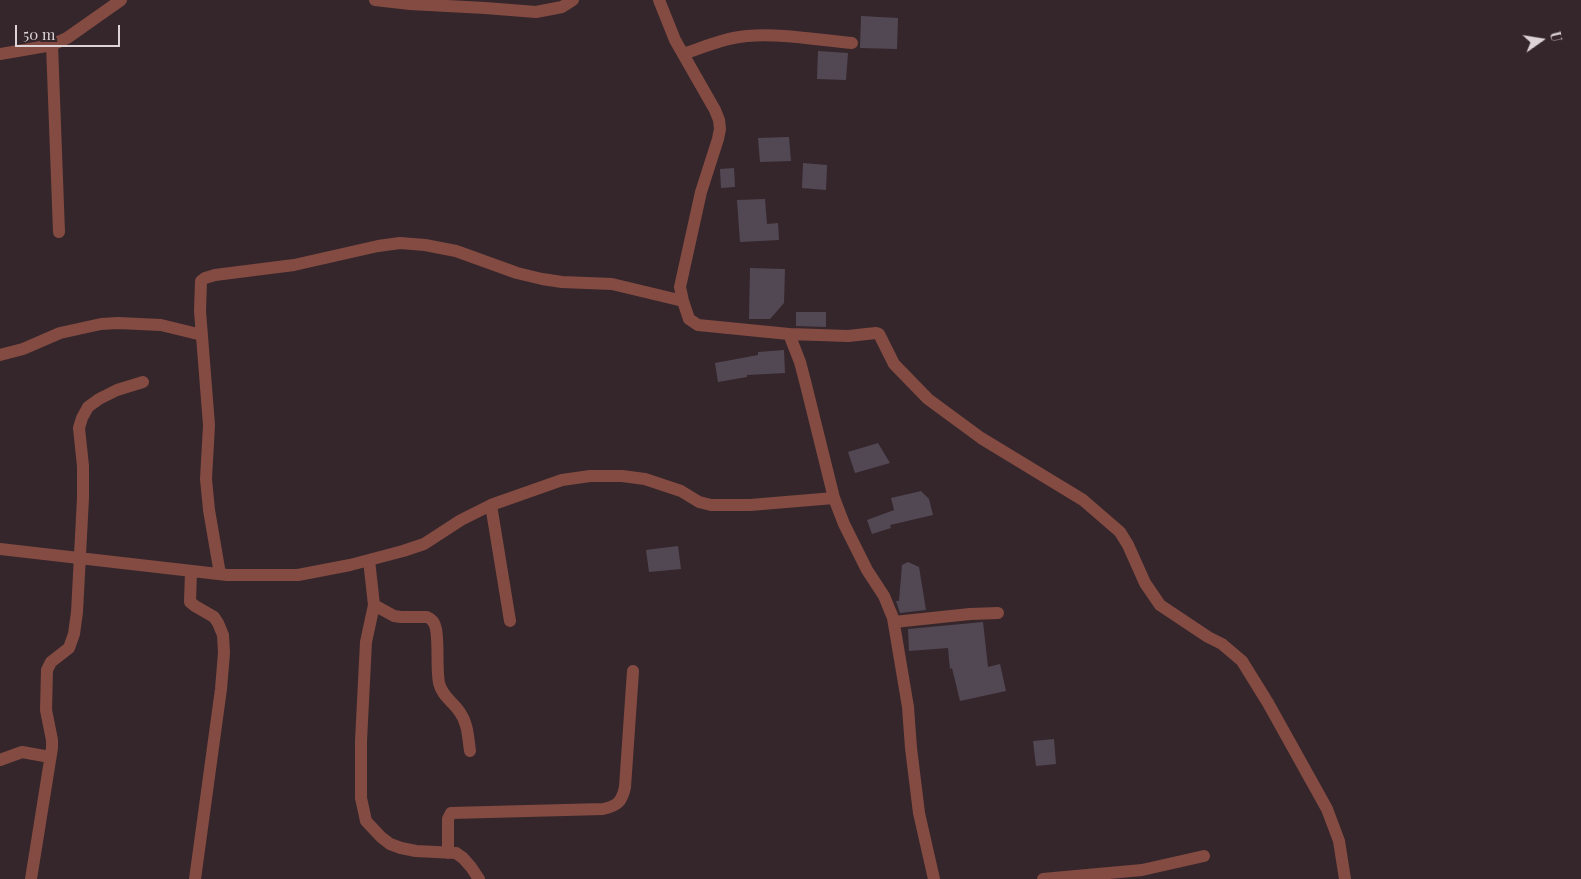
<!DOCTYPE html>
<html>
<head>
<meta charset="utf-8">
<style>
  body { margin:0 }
  #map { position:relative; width:1581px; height:879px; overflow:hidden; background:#35262b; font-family:"Playfair Display",serif }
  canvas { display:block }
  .north { position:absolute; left:1516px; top:15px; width:50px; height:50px; -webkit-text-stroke:4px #35262b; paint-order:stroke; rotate:77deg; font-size:14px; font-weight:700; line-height:20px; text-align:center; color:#ded4d7 }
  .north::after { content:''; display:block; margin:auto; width:18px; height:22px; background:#ded4d7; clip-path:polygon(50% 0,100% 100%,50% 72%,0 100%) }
  .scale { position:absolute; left:15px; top:25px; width:105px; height:22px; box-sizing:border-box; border:2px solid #ded4d7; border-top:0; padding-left:6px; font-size:15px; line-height:18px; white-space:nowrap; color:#ded4d7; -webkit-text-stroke:4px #35262b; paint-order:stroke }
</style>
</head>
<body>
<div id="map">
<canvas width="1581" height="879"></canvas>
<div class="north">U</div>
<div class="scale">50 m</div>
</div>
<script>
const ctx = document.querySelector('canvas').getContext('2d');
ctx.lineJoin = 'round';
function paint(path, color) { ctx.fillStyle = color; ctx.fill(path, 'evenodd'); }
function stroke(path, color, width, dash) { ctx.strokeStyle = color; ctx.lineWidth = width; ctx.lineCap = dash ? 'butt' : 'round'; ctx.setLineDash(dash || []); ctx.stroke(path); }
paint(new Path2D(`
  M861,16L898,18L897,49L860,48Z
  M818,51L848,53L846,80L817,79Z
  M789,137L791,161L760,162L758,138Z
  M803,163L827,165L826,190L802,188Z
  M734,168L735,187L721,188L720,169Z
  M765,199L767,224L778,223L779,240L740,242L737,200Z
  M750,268L785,269L784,303L770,319H749Z
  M796,312H826V327L796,326Z
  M784,350L785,373L747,375V377L718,382L715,363L758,355V352Z
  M878,443L890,463L855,473L848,452Z
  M921,491L929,499L933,515L890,525L891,528L872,534L867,520L894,510L891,498Z
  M678,546L681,569L649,572L646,550Z
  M908,562L919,567L926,610L900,613L896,601H899L902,565Z
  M983,622L988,667L1000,664L1006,691L960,701L952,668L950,669L948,648L909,651L908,629Z
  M1054,739L1056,764L1036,766L1033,741Z`), '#524854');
stroke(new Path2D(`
  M375,0L410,4L485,8L536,12L562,7L573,0
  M659,0L675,40L715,110L719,120L720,129L718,139L701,192L680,287L683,301L689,319L698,325L789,334L800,362L806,385L834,498L844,524L867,570L884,596L893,618L908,707L911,748L919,813L934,879
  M52,45L59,232
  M0,54L52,45L67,38L121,0
  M683,54C704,47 725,38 747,36C781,33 817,40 852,43
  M789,334L848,336L876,333L879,334L894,364L928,399L981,438L1083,500L1120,532L1128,545L1145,583L1160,605L1208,637L1222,644L1242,661L1268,703L1327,809L1339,841L1345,879
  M0,355L23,349L60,333L101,324L118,323L161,325L202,335
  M491,505L510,621
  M0,549L227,575H298L350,565L403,551L424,544L461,520L491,505L562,480L590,476H622L645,479L681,491L699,502L711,505H750L834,498
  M369,560L374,605L394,616L401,617H427C432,619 435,623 436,629C439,646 436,665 439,683C442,696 452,701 459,711C468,723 468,737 470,751
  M191,571L190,602L195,606L214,617L218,623L223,635L224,653L221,689L195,879
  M220,574L209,510L206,479L209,425L200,311L201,281L205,278L215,275L294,265L378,246L400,243L425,245L456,251L517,273L542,279L562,282L612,284L683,301
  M374,605L366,642L361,741V798L366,821L381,837L390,844L401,848L416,851L456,853L463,858L471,867L479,879
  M894,622L970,614L998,613
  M0,760L22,752L50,757
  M448,853V819L451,813L603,809C617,806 622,802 625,787L633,671
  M31,879L52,748V740L46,710L47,670L51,662L69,648L74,634L77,612L83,498V466L79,428L82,418L88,407L99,399L117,390L143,382
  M1043,879L1142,870L1204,856`), '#844b42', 12);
</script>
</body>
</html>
